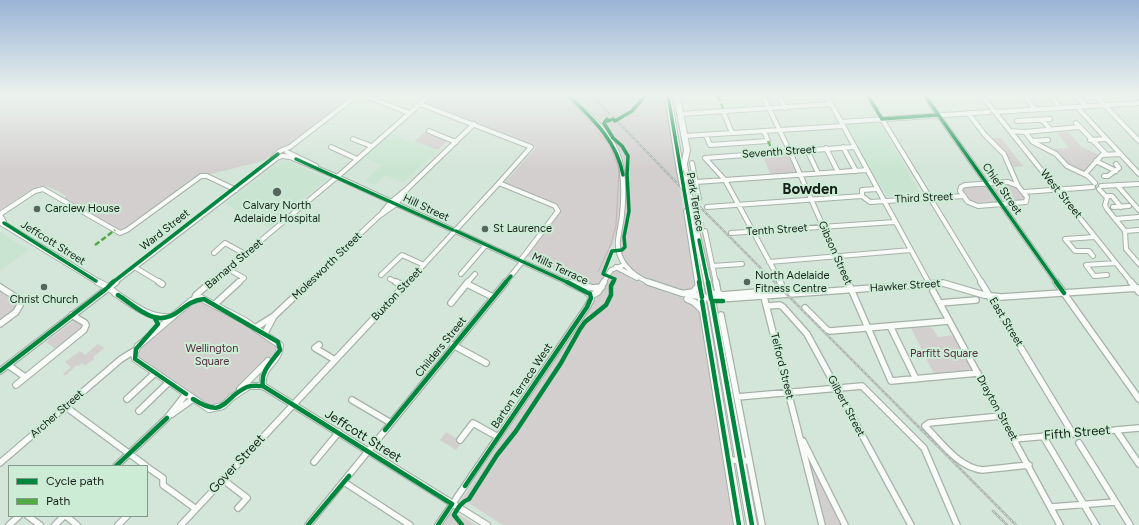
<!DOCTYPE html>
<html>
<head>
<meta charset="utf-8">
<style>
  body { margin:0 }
  #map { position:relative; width:1139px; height:525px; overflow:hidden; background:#d4e5d9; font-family:Figtree,sans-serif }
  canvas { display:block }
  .legend { position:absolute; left:8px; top:465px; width:140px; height:52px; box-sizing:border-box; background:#cdecd6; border:1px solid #839a8a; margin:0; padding:5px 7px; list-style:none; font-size:12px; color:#152018 }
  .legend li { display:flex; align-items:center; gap:8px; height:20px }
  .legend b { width:20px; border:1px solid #839a8a }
</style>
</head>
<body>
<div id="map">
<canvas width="1139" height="525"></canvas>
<ul class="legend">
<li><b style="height:5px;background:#00873e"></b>Cycle path</li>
<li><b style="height:5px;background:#51aa42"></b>Path</li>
</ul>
</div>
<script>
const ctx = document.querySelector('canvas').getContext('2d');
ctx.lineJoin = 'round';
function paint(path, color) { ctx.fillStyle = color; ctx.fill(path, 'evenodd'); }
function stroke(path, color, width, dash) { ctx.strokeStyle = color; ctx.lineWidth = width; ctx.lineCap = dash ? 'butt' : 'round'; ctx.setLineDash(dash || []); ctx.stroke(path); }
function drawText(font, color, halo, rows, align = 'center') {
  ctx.font = font + ' Figtree,sans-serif'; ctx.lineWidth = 4; ctx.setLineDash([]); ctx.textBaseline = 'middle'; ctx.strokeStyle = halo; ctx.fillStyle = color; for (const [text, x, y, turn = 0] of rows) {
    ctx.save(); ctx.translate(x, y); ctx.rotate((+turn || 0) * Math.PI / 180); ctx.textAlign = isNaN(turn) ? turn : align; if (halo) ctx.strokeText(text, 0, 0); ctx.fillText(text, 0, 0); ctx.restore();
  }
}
paint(new Path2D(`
  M878,121L920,193L887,196L865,161L845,124Z
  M425,132L447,141L403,183L386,175L375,185L365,181L382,165L362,156L389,133L413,143Z
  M283,159L327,179L270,228L225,204Z
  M0,232L29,250L0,271Z`), '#c9e5d1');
paint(new Path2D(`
  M0,96H352L287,146L282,148L263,161L191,179L176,191L171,196L165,199L129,225L126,230L121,231L64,199L66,196C59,192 52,187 44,186C32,185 11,205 0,210Z
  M435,96H567C581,111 598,126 611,143C625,163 622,195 620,218C619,228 614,237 612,247H611L609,250L611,251L602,271V274L605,277L600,285L591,287L527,256L561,211L559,206L504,183L535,149V146L489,128H486V127L426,103L428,100Z
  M572,96H664L696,284L695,289L685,292L638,277L627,265L622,253L620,243L627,190L623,156L617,144Z
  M425,132L447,141L438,150L415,141Z
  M1068,132L1082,147L1100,155L1083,172L1071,167L1052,151L1054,149L1069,148L1057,133Z
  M991,138H1001L1023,166L1013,167L1004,151Z
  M762,154H788L797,173L771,175Z
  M1006,184C1015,185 1025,190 1026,200L1004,202L993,186Z
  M968,186H984L995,202L980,203V205C972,203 962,197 963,188Z
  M698,216L704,223L705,228H704L714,284L713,290Z
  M617,270L623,271L632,280L638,281L650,287L691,301L701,313L736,525H503L462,499L589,311L611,272Z
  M0,292L15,302L16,306L13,311L0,322Z
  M201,301L207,302L273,342L276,347L272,356L226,401L211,407L137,359V352L140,348L193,303Z
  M76,319L85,325L58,350L46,342Z
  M929,327L933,329L938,337L955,335L974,372L959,374V371L934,374L911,328Z
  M98,344L104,348L93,357L94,359L85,366L82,363L79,366L77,365L65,376L63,374L71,367L65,362L80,351L85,355Z
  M446,432L462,442L456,450L440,440Z
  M806,452L843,525H824Z
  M452,512L456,513L476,525H442Z`), '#d3cfcf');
stroke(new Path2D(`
  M596,131L610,145L619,169L616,225L611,244L598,272`), '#c5b3ba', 1);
const minorFar1 = new Path2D(`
  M366,96L409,113
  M429,96L420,104L531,147L499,183L555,206L558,211L520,261
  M569,96C585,112 608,130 617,152C625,171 624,195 622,215C621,224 619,232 618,240C616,262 632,275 650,283
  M763,96L792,156L848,283
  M779,96L785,108
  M827,96L929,283
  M925,96L1057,283
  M982,96L1132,283
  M1024,96L1035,109
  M1050,96L1061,108
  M1076,96L1086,106
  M1096,96L1139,141
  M1077,107L1139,174
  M723,111L732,133
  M995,112L1139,103
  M968,113L985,135L1004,154L1018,186
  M681,114L831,104
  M882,119L982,283
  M1042,120L1050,129
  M1017,121L1050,119
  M841,122L989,112
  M1076,123L1106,154
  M429,131L456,142
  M1010,131L1025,132L1079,127
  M1025,132L1033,142L1056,154L1067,166L1088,176L1095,183
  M706,135L710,145L768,141L764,131
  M685,136L843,126
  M353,139L371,146
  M1090,140L1106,139
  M1032,141L1048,140
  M331,147L357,159
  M843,147L856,171
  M826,148L838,172
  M807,150L818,173
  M287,152L316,166
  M283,156L290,157L333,175L569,283
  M273,158L280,151L290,147L356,96
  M1096,161L1116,171
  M692,163L699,199
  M1085,174L1102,155L1120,154
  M1104,176H1108L1119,168L1116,164
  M696,182L867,170
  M1008,182L1018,186L1027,197L1026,202L978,206L968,202L960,191L961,187L965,185Z
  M1117,185L1139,210
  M1101,186L1139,184
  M877,189L862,190V196L870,202L964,196
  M1099,189L1107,198L1105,205L1107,209L1125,231L1126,249L1139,264
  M1024,192L1093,187
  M1106,196H1112L1121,207
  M707,207L862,196
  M1113,207L1129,206
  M382,213L391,202L408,188L474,124
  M0,214L35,191L43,189L120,233L127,230L201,176H207L236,190
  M1115,219L1139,217
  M705,231L716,283
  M1125,231L1139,230
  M731,233L895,222
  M214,253L225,243L245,254
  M1093,256L1089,251H1075L1065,239L1095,237
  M769,262L911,250
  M712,266L742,264
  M616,267L637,278
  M136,268L161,283
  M228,269L244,278L238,283
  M461,274L486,245
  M381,275L402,255L424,265
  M1107,275L1094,276L1086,265L1116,263
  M390,279L398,283
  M569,282L578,283
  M114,283L277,158L282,156
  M210,283L344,171L420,104
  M308,283L379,216L396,204L408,188
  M407,283L499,183
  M467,283L475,274
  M505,283L522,262
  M603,283L611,270L624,265
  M781,283L725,180L705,158L854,147
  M941,283H944`);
const minor = new Path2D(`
  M159,282L162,284
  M396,282L404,286
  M567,282L586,291L591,296
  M574,282L593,288L602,287
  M648,282L681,293L713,299
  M716,282L718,293L722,295L769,291
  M780,282L781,284
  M848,282L891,381L978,373
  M981,282L1073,434
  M1056,282L1139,399
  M1131,282L1139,292
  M467,284L493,297
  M0,287L17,298L20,305L16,312L0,324
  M933,291L1060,525
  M686,293L693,292L699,285
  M591,296L598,292L604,282
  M764,297L822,525
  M720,299L943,283L984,295L1001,297L1139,288
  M194,300L196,295L211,282
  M451,303L468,282
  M940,303L976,300
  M215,304L239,282
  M767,306L780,305L783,307L807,334L911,525
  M805,308L827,330L830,331L949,321
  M721,315L762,525
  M274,316L310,282
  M890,326L916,379
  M255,328L274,316L265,333
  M319,345L315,348L335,360
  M453,345L486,363
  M8,365L25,377
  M0,371L116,282
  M16,385L84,330L86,325L85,323L72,315
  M737,397L862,386L924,448L957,525
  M127,399L155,373
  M352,400L391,423
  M66,407L146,466
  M139,411L169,382
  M172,414L193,399
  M1001,416L929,423L925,426C941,442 958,467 982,470L1029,465
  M1116,430L1139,464
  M1043,436L1096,525
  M1014,439L1139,428
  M460,440L473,423L498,437
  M803,441L845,525
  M1079,443L1130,525
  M730,460L749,461
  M314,462L339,432
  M0,463L121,359L134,351
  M116,466L167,418L186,394
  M147,467L163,478V485L196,509
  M222,479L247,498L238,508
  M344,482L410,525
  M1051,507L1115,502
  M28,516L40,525
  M66,516L77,525
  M9,525L19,516
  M55,525L64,516
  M118,525L127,516
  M181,525L408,282
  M308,525L506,282
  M438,525L587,307L591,300V296`);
const majorFar1 = new Path2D(`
  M0,216L4,223
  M0,222L100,283`);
const major = new Path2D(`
  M98,282L108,287L118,295
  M115,293C132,304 149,319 171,317
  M201,298L245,321L280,345C280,363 260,366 263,386H249L231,398L223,406L209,409L135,359L134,354L138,346L191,301Z
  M263,386L487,525
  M240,389L268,361`);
const highway = new Path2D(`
  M665,96H671L682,161L684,150L674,96H680L690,150L687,164L689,177L686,179L683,177L682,172L680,173L677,171Z
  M685,209H689L691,216H695L696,218L713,290C717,294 723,294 726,299L725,301L722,302L715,299L757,525H747L706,291L697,248L744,525H734L700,312L693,305L685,301L684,299L685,297L688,296L698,301L684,211Z`);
stroke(minorFar1, '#a5b2a9', 6);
stroke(minor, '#a5b2a9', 8);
stroke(majorFar1, '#a5b2a9', 7);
stroke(major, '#a5b2a9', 8);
stroke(highway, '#a5b2a9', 2);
stroke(minorFar1, '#f9fbf9', 4);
stroke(minor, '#f9fbf9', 5.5);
stroke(majorFar1, '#f9fbf9', 5);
stroke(major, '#f9fbf9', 6);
paint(highway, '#f9fbf9');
const rail = new Path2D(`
  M593,96L701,208L1016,525
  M993,511L1007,525`);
stroke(rail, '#b1b5b3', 2.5);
stroke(rail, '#cdecd6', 1, [2.5]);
const highwayBridge = new Path2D(`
  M680,171L683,186
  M686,177L693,218`);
stroke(highwayBridge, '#a5b2a9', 8, []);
stroke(highwayBridge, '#f9fbf9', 6);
stroke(new Path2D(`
  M718,96L724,111
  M768,141L773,152
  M95,245L115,230`), '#51aa42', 2.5, [5.5, 2.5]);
stroke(new Path2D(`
  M569,96C593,119 617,141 623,175
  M668,96L700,283
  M868,96L882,119L938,115
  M925,96L1057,283
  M296,159L453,230
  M4,223L96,281
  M456,231L569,283
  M699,240L708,283
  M112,283L278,154
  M505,283L511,276
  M613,283L615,279L603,274L612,251L622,250L625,247L624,237L629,211L627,174L628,156L622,146L613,138L604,123L607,119L608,121L613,119L615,121L632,111L645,96`), '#00873e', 3.5);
stroke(new Path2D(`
  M699,282L702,297
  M708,282L711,299
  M1056,282L1064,293
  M108,287L113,282
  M118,295C138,308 156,329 179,311C187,305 193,300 204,299L278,342L280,350C272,362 260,371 263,386
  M702,301L739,525
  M723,301H712L752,525
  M154,317L158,324L136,349L135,359L186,394
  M0,371L106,289
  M263,386L452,504L438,525
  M193,399C226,420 222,398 247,387C252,385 258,386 263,386
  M385,430L506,282
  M116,466L167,418
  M465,486L587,307L591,298L590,294L567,282
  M308,525L349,476
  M462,525L454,515C458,508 461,502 469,499L497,455L516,431L561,363L580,329L585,322L606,305L611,295V286L613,282`), '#00873e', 4.5);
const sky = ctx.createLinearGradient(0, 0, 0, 170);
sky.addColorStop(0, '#9ab4d6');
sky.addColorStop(0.56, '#ecf3ee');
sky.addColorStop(1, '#ecf3ee00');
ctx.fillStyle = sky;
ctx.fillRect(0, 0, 1139, 170);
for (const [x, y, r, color] of [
  [277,192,5,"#58655c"],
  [37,209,4,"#58655c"],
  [485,229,4,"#58655c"],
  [747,282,4,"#58655c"],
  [44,287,4,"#58655c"]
]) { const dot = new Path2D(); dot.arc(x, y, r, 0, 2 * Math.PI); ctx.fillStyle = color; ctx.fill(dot); stroke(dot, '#cdecd6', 1.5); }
drawText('11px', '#152018', '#cdecd6', [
  ["Seventh Street",779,152,-4],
  ["Chief Street",1002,189,55],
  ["West Street",1061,194,51],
  ["Third Street",924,198,-3],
  ["Park Terrace",695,202,80],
  ["Hill Street",426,208,25],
  ["Ward Street",165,230,-38],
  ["Tenth Street",777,230,-4],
  ["Jeffcott Street",53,243,32],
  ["Gibson Street",835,253,66],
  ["Barnard Street",234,264,-40],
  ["Molesworth Street",327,266,-44],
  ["Mills Terrace",560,269,25],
  ["Hawker Street",905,286,-4],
  ["Buxton Street",397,294,-47],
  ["East Street",1006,322,59],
  ["Childers Street",441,347,-51],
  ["Telford Street",782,366,76],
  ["Barton Terrace West",522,386,-56],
  ["Gilbert Street",846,406,62],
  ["Drayton Street",997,408,61],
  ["Archer Street",57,414,-41]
]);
drawText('11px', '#152018', '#cdecd6', [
  ["Calvary North",277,206,"center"],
  ["Adelaide Hospital",277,219,"center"],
  ["Carclew House",45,209],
  ["St Laurence",493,229],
  ["North Adelaide",755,276],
  ["Fitness Centre",755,289],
  ["Christ Church",44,300,"center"]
], 'left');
drawText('11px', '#572941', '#cdecd6', [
  ["Wellington",212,349],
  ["Square",212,362],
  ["Parfitt Square",944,354]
]);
drawText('13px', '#152018', '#cdecd6', [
  ["Fifth Street",1077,433,-5],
  ["Jeffcott Street",363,436,32],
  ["Gover Street",237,464,-47]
]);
drawText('bold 15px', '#152018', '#cdecd6', [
  ["Bowden",810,190]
]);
</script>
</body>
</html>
